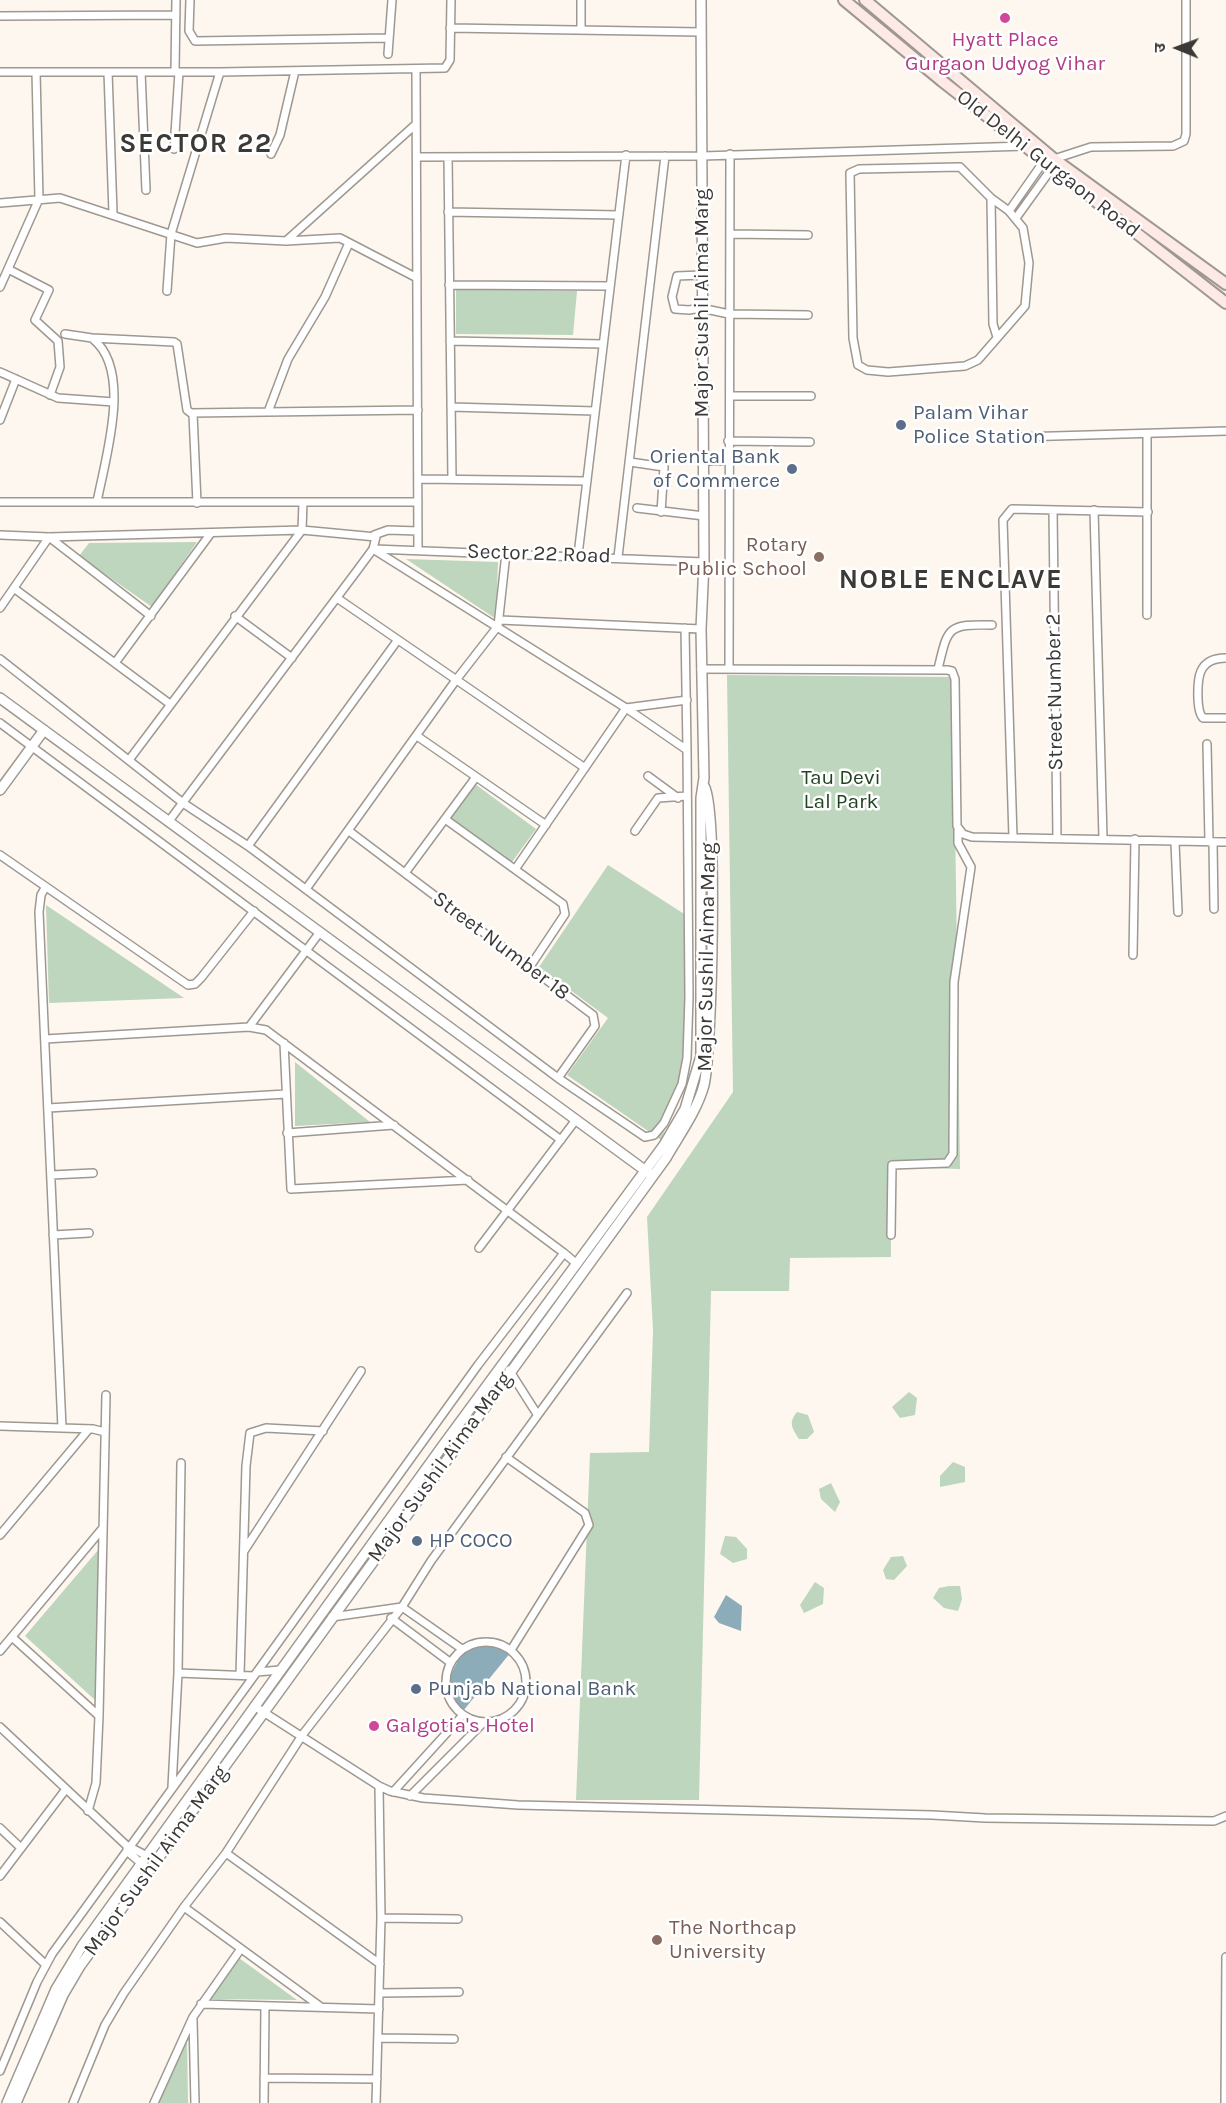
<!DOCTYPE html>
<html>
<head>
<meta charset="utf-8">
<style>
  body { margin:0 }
  #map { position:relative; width:1226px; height:2103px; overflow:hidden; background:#fdf7f0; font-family:Karla,"Noto Sans Devanagari",sans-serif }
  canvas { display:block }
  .north { position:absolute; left:1148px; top:18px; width:60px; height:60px; -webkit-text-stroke:4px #fff; paint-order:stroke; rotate:271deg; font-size:16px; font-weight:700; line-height:24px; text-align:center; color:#3c3a37 }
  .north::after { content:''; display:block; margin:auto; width:21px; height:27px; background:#3c3a37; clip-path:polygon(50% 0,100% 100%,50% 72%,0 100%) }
</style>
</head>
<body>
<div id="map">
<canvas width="1226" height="2103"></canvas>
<div class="north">उ</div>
</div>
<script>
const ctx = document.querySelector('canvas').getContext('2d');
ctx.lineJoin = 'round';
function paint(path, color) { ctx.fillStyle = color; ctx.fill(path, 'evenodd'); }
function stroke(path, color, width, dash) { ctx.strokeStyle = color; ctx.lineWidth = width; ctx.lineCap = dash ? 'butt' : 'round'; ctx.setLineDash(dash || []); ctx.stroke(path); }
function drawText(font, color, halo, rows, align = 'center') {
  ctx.font = font + ' Karla,sans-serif'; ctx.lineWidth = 5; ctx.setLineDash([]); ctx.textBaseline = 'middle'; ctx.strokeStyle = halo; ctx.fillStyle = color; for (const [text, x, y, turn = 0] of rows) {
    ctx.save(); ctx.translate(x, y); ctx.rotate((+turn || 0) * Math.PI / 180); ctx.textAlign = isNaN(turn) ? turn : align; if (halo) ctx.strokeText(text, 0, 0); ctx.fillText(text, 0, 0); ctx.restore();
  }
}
paint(new Path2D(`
  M456,289L577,291L573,335L456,334Z
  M197,542L152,607L79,556L89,543Z
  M406,559L498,562L496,619Z
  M727,675L953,677L960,1169L891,1167V1257L790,1258L789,1291H711L699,1800H576L590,1453L649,1452L653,1330L647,1217L733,1092Z
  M475,784L536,829L512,862L450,818Z
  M608,865L692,919L691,1019L682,1084L661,1140L567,1075L608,1018L539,967Z
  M46,905L184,998L49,1003Z
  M295,1062L370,1122L295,1126Z
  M909,1392L917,1398L915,1415L900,1418L892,1407Z
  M797,1412L808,1415L814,1432L807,1439H799C792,1428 788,1423 797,1412Z
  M953,1462L965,1467V1482L940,1487V1476Z
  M831,1483L840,1502L835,1512L821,1499L819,1489Z
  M725,1536L736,1537L747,1549V1559L733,1563L720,1554Z
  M99,1549L95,1700L25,1636Z
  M903,1556L907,1566L894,1580L886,1579L883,1570L891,1557Z
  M815,1582L824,1588L823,1604L804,1613L800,1605Z
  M949,1586H960L962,1599L958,1611L944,1608L933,1598L939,1588Z
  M239,1958L297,2000L209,1999Z
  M187,2041L188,2103H159Z`), '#bed5be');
paint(new Path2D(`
  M726,1595L742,1606L741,1631L719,1623L714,1617Z
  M494,1644L511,1652L463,1711L452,1699L449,1678L458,1660L467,1650Z`), '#8cacb9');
const minor = new Path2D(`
  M190,0L189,31L195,41L389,38
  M0,16L176,15
  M450,28L701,32
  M581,30V0
  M388,54L392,0
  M416,70L418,550
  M0,72H220L445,68L450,60L451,0
  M108,72L113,213
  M141,72L146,190
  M175,72L176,0
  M174,149L179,72
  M271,154L280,135L295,71
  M417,157L702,156L1026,146
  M448,157L452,479
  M1054,159L1091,147L1173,146L1184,141L1186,134V0
  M991,198L1009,211L1023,228L1029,263L1025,306L978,360L965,366L888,372L867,370L858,365L853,338L850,173L859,169L960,167L991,198L993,324L997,337
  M0,203L60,198L197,243L226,238L286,241L340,238L417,278
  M1009,211L1044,161
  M448,212L619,215
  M1016,218L1052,168
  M730,234L808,235
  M286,241L415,125
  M8,269L49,290L35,320L58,341L60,367L50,395
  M701,275L677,276L672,297L675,309L689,310L701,308L729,314L808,315
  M449,285L610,286
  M0,287L39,199L36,72
  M167,291L171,234L220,72
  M65,334L92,338L174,342L177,344L187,410L191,413L418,410
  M93,339C133,371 105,459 97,502
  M450,341L603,344
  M0,372L58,398L114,402
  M730,396H811
  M451,407L595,411
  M268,412L288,359L325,297L349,243
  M193,414L197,503
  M0,420L16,379
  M1147,434V615
  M1020,437L1226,431
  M728,441L810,442
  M704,461H728
  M630,462L664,467L661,512
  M418,479L587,481
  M0,502H418
  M637,508L704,516
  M1053,510L1057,837
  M1094,510L1103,838
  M0,535L49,537L302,530L376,537L373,549L356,572L169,821
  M374,535L388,530L418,531
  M374,549L704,562
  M578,555L626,155
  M618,557L665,156
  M15,589L170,704
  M337,598L585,768
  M0,608L49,537L151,616
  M235,616L292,658
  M500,620L701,629
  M685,628L687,750
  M1226,658C1216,658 1206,660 1201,671C1197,680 1196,711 1203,718H1226
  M0,659L183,803L248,846L558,1078L645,1137L654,1135L664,1123L682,1084L687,1058L689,997L687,750L626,708L373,549
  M115,663L211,533
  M701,669L947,670L952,671L955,679L957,826L963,834L972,837L1226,842
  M729,669L730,154
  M938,669C948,627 947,624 992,625
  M0,723L561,1140
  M417,736L546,825
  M1207,744L1209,842
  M129,760L302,530L303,502
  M648,776L678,798
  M445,819L563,904L565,914L529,968
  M349,831L593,1015L595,1026L558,1078
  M635,831L658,798L687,796
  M1013,837L1003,520L1012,509L1148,512
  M1213,842L1214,909
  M1175,843L1178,912
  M248,846L397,641
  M0,855L188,985L195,984L201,978L254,911
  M516,868L626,708L687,700
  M405,873L476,777
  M45,888L41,895L39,912L62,1428
  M306,889L456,680L498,626L506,553
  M1133,955L1135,839
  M249,1027L320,932
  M45,1039L249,1027L266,1030L564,1253L478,1365L254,1676L178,1673
  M284,1043L291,1189L468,1180
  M48,1108L286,1094
  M287,1133L394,1125
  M51,1175L93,1173
  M53,1235L89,1233
  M891,1235L892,1165L947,1163L953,1154L954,982L971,867L958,843V830
  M479,1248L575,1121
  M564,1253L577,1264
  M509,1370L537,1414
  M0,1426L93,1429L105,1432
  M506,1457L585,1513L589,1525L511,1650
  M0,1535L89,1429
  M244,1551L361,1371
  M332,1617L402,1607L462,1649
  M391,1618L451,1663
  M12,1637L99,1716
  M446 1682a40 40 0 1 1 80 0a40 40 0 1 1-80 0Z
  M0,1651L102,1529
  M257,1672L280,1670
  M240,1675L246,1466L250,1433L266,1428L323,1431
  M254,1706L379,1786L390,1791L423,1798L518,1805L932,1815L985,1818L1214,1821L1226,1816
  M0,1727L126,1845L151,1858
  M172,1787L178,1673L181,1463
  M393,1792L463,1715
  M410,1796L484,1722
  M88,1811L96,1783L99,1716L106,1395
  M0,1828L21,1848
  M127,1848L128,1852L150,1871
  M226,1853L380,1964
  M0,1876L66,1789
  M184,1907L321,2007
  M381,1918L458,1919
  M0,1922L46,1965
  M379,1993L459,1992
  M201,2004L379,2009
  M193,2020L195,2103
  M378,2038L454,2039
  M0,2071L37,1982L52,1954L254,1676
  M264,2078L377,2079
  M73,2103L105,2025L124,1993L184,1907L226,1853L303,1734L402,1607L431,1561L627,1293
  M154,2103L193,2017L240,1950
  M264,2103L265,2006
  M376,2103L381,1918L379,1786
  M1225,2103L1226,1957`);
const tertiary = new Path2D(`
  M0,698L650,1174
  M0,790L44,730
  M7,2103L56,1989L82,1946L444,1444L664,1145L685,1109L701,1056V798L704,778L701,629L704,562L701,0
  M16,2103L63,1995L80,1966L666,1158C679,1135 697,1111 704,1085C712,1052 718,806 704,786`);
const secondary = new Path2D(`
  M844,0L942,81L1226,303
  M865,0L1054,159L1226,284`);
stroke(minor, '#9e9891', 10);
stroke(tertiary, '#9e9891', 12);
stroke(secondary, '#9e9891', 14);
stroke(minor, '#fff', 7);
stroke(tertiary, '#fff', 9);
stroke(secondary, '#fde9e6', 10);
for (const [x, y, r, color] of [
  [1005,18,6,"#d1479c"],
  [901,425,6,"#5c6f8a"],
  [792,469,6,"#5c6f8a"],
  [819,557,6,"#8d6e63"],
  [417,1541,6,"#5c6f8a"],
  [416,1689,6,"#5c6f8a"],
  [374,1726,6,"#d1479c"],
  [657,1940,6,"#8d6e63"]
]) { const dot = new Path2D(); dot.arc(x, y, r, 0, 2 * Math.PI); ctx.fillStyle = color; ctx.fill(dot); stroke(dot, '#fff', 2); }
drawText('21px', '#b23c85', '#fff', [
  ["Hyatt Place",1005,40],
  ["Gurgaon Udyog Vihar",1005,64],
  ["Galgotia's Hotel",386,1726,"left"]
]);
drawText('21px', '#3c3a37', '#fff', [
  ["Old Delhi Gurgaon Road",1048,164,38],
  ["Major Sushil Aima Marg",702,303,-90],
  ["Sector 22 Road",539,554,2],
  ["Street Number 2",1055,692,-91],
  ["Street Number 18",501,946,37],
  ["Major Sushil Aima Marg",707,957,-89],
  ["Major Sushil Aima Marg",440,1467,-54],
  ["Major Sushil Aima Marg",156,1861,-54]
]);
drawText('21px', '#4e5e75', '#fff', [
  ["Palam Vihar",913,413],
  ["Police Station",913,437],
  ["Oriental Bank",780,457,"right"],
  ["of Commerce",780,481,"right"],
  ["HP COCO",429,1541],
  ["Punjab National Bank",428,1689]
], 'left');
drawText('21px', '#785e54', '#fff', [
  ["Rotary",807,545],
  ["Public School",807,569],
  ["The Northcap",669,1928,"left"],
  ["University",669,1952,"left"]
], 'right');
drawText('21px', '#204422', '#fff', [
  ["Tau Devi",841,778],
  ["Lal Park",841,802]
]);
ctx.letterSpacing = '1.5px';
drawText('bold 27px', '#3c3a37', '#fff', [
  ["SECTOR 22",196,144],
  ["NOBLE ENCLAVE",951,580]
]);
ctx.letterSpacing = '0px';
</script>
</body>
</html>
